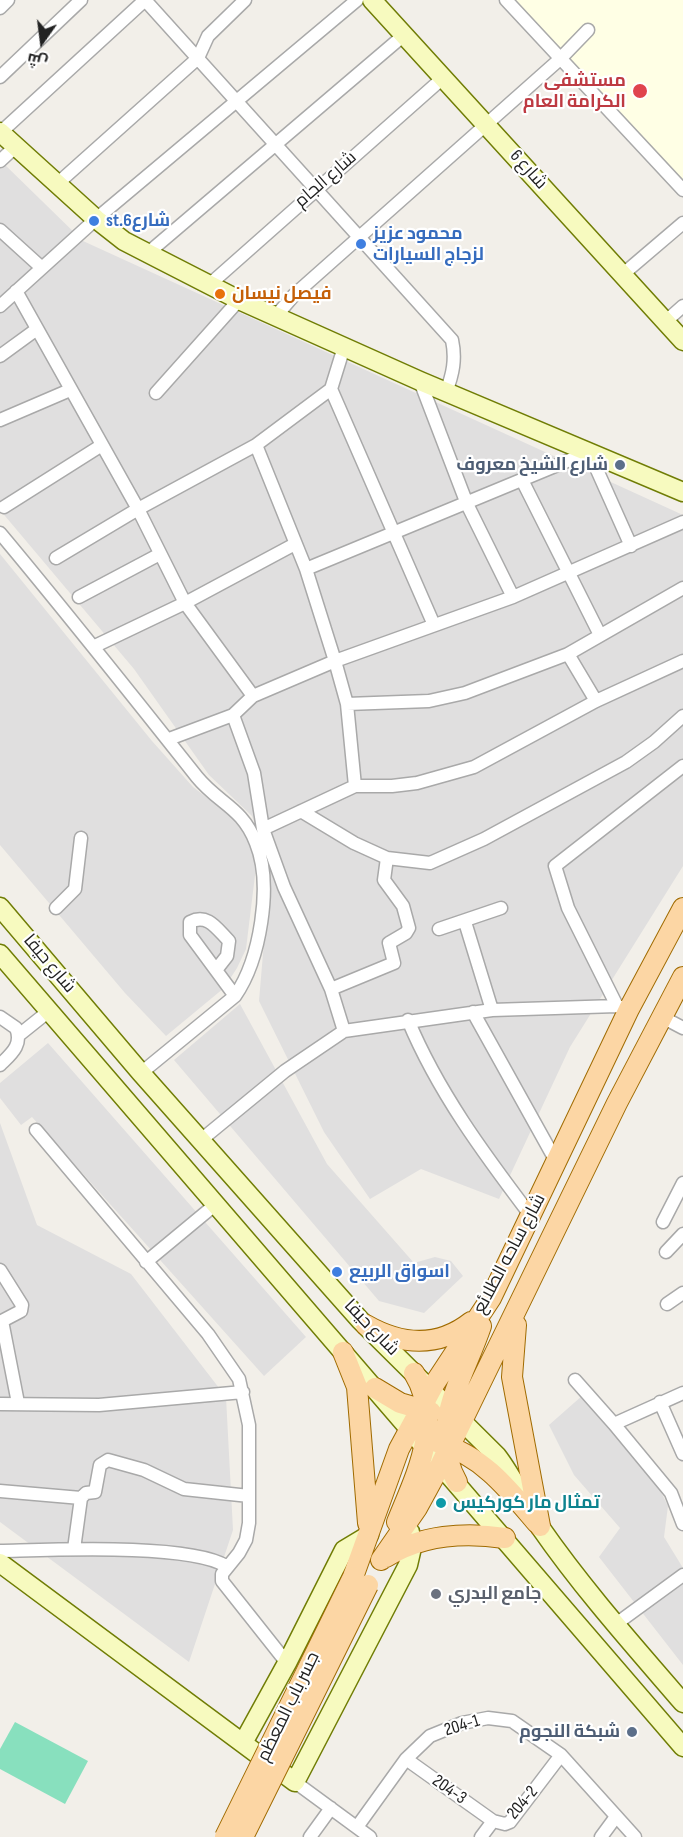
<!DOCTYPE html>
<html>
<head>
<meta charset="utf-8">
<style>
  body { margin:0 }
  #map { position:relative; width:683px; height:1837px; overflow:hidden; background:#f2efe9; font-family:"Sofia Sans Condensed",Cairo,sans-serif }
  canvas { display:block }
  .north { position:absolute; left:12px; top:12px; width:60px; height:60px; -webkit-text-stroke:4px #fff; paint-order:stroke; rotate:194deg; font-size:16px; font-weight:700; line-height:24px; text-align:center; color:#222 }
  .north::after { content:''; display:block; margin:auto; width:21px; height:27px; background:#222; clip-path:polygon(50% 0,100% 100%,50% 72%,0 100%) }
</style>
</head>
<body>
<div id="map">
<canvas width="683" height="1837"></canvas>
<div class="north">ش</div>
</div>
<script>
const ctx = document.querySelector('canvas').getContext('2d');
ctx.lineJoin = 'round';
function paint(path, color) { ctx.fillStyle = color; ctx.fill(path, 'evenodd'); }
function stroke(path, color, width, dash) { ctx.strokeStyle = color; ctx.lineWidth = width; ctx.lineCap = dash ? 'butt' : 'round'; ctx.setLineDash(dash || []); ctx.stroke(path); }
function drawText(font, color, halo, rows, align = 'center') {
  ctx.font = font + ' "Sofia Sans Condensed",Cairo,sans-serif'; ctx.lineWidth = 4.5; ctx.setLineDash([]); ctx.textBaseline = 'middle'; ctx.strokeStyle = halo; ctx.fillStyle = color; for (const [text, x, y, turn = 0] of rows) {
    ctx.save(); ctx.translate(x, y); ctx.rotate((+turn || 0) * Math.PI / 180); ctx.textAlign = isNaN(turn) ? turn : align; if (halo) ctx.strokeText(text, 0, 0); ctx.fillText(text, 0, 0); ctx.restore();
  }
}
paint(new Path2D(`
  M0,160L83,241L683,515V866L570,1047L499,1199L421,1169L370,1199L324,1132L259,1001L270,871L252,816L209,775L134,669L0,510Z
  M0,554L152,741L193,787L240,823L257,859L246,949L237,968L224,988L166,1036L125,993L0,845Z
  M240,1004L327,1164L414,1263L435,1257L451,1261L463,1276L424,1313L379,1301L174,1060Z
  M48,1043L306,1337L264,1376L32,1117L21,1125L0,1098V1083Z
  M0,1123L37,1225L131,1274L226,1397L233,1530L189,1662L0,1522Z
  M583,1395L659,1488L668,1506L664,1537L683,1568V1665L599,1557L620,1528L574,1475L549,1425Z`), '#e0dfdf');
paint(new Path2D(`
  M512,0H683V181Z`), '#ffffe5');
paint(new Path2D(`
  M15,1722L88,1761L65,1804L0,1769V1749Z`), '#88e0be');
const street = new Path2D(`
  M145,0L452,340C456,359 453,374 446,392
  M506,0L683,190
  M0,8L8,0
  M0,77L81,0
  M0,133L145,0
  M0,161L15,147
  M57,184L198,58L208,36L245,0
  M0,230L42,268
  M148,253L404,35
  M622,275L683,223
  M209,285L444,77
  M16,291L138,509L185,603L253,696
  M0,306L96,219L357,0
  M276,316L294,295L560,59L588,30
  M665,322L683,306
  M0,356L37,329
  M420,381L467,504L513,597
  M331,389L434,625
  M156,393L239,300
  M0,420L70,390
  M256,445L306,569L335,661L347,704L355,786
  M522,480L600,635
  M4,507L102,445
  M0,533C67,613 132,695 197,777C219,804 242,807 256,843C273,885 260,960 235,996L141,1073
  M56,558L138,509L256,445L331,389L344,347
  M306,569L589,452L631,546
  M79,597L160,554
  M95,646L185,603L295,544
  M568,654L596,701
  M347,704L429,701L465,693L568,654L683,588
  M233,715L254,773L263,829L284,887L331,989L344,1031
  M169,739L233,715L253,696L335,661L513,597L683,522
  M301,811L354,843L387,858L430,863L484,839L626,762L654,742L683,716
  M263,829L355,786H392L417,783L474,767L596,701L683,661
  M56,908L75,889L81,838
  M465,922L492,1010
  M439,929L501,908
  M216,970L227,956L229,941C217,929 208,913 190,922V935L235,996
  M331,989L394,963L389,943L406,933L409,928L403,906L384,880L387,858
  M617,1006L568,908L555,866L683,766
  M473,1012L557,1163
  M0,1017L16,1028C23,1045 11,1054 0,1065
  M662,1017L683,1028
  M408,1020C438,1092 484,1154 531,1216
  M19,1035L49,1011
  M36,1130L208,1334L239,1379L249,1425V1523L246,1540L239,1553L222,1574V1581L287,1663
  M201,1140L285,1071L344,1031L492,1010L617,1006L629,1009
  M663,1222L683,1183
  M666,1252L683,1234
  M146,1262L216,1204
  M0,1270L22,1305L21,1311L2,1321L18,1403
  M667,1304L683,1293
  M575,1380L614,1424L683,1393
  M660,1402L683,1454
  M0,1404L99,1405L243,1392
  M614,1424L671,1493L683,1524
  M0,1491L81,1498L86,1493L95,1492L100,1465L108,1460L144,1470L184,1489L249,1496
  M74,1549L81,1498
  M0,1551C49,1550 188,1543 226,1566
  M616,1624L683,1575
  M406,1759L493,1821
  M295,1782L370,1837
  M357,1827L406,1759L430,1736L462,1723L488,1718L512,1721L561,1755L635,1837
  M310,1837L331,1808
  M481,1837L493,1821L505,1824L510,1822L561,1755
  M601,1837L615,1818`);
const secondary = new Path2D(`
  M372,0L683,341
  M0,132L96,219L124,241L159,259L239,300L420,381L683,492
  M0,907L141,1073L360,1320L497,1456C514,1478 525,1504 540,1527C583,1589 634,1646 683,1703
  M0,954L683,1747
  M0,1563L295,1782L408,1565L411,1552L410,1532
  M243,1743L287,1663L344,1550L369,1535`);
const primary = new Path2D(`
  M366,1325C401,1345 438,1348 471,1322
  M516,1325L512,1377L540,1526
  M343,1352L357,1387L368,1523
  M375,1388L400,1403L431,1412
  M439,1443C483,1456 509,1490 537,1523
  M457,1482C427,1429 464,1377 481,1326
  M397,1522C416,1475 444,1422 414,1373
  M386,1557C421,1535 465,1532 505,1538
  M381,1560L417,1508L441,1464L617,1103L683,977
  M353,1577L399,1449L433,1386L491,1298L629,1009L683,908`);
stroke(street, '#a9a9a9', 15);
stroke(secondary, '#707d05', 21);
stroke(primary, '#a06b00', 22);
stroke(street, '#fff', 12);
stroke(secondary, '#f7fabf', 18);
stroke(primary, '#fcd6a4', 20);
const primaryBridge = new Path2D(`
  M225,1837L353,1577
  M243,1837L368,1585`);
stroke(primaryBridge, '#a06b00', 22, []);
stroke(primaryBridge, '#fcd6a4', 20);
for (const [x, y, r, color] of [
  [640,91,8,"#e0444e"],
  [94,221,6,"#3f7fe0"],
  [361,244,6,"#3f7fe0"],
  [220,294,6,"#e8710a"],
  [620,465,6,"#5c6f8a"],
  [337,1272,6,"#3f7fe0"],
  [441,1503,6,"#0f9aa8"],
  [436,1594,6,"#6b7280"],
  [632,1732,6,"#5c6f8a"]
]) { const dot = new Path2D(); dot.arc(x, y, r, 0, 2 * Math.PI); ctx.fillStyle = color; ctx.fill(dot); stroke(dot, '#fff', 2); }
drawText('bold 18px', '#be3a42', '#fff', [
  ["مستشفى",626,81],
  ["الكرامة العام",626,102]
], 'right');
drawText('18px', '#222', '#fff', [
  ["شارع 6",528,170,48],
  ["شارع الجام",326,180,-41],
  ["شارع حيفا",49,964,50],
  ["شارع ساحه الطلائع",510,1254,-62],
  ["شارع حيفا",371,1328,46],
  ["جسر باب المعظم",289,1707,-64],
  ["204-1",462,1726,-17],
  ["204-3",449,1790,35],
  ["204-2",523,1803,-50]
]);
drawText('bold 18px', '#366cbe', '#fff', [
  ["st.شارع6",106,221],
  ["محمود عزيز",373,234],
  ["لزجاج السيارات",373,255],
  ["اسواق الربيع",349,1272]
], 'left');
drawText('bold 18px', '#c56008', '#fff', [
  ["فيصل نيسان",232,294]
], 'left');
drawText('bold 18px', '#4e5e75', '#fff', [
  ["شارع الشيخ معروف",608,465],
  ["شبكة النجوم",620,1732]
], 'right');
drawText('bold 18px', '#0d838f', '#fff', [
  ["تمثال مار كوركيس",453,1503]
], 'left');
drawText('bold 18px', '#5b616d', '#fff', [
  ["جامع البدري",448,1594]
], 'left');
</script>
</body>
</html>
